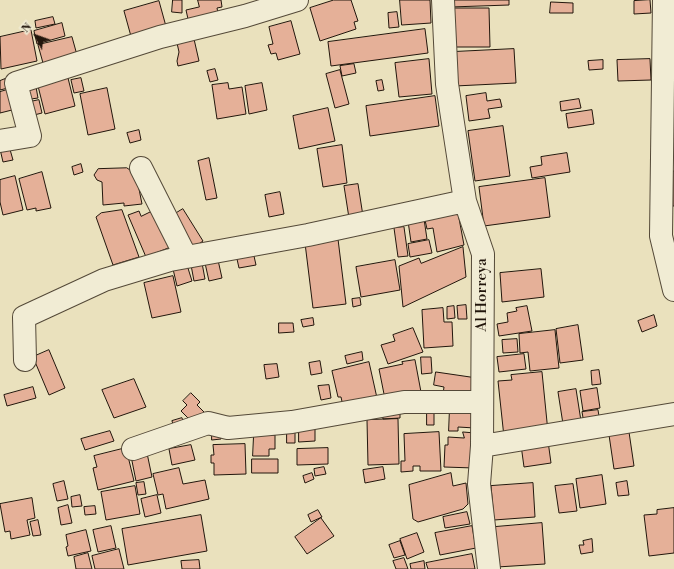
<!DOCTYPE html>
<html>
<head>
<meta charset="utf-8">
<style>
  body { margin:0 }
  #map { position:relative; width:674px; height:569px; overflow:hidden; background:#eae1bd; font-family:"Libre Bodoni",serif }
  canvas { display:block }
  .north { position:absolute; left:16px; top:16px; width:40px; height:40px; -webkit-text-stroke:3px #f1ecd4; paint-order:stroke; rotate:311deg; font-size:11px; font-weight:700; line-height:16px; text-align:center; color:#22160c }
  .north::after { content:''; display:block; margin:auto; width:14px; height:18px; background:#22160c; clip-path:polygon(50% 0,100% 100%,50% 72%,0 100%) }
</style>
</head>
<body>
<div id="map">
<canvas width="674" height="569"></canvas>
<div class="north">N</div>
</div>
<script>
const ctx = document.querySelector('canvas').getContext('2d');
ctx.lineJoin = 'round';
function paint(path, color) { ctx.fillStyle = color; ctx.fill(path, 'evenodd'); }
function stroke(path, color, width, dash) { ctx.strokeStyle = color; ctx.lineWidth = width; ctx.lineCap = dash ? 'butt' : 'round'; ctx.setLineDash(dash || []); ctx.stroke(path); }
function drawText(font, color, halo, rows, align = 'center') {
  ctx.font = font + ' "Libre Bodoni",serif'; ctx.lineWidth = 3.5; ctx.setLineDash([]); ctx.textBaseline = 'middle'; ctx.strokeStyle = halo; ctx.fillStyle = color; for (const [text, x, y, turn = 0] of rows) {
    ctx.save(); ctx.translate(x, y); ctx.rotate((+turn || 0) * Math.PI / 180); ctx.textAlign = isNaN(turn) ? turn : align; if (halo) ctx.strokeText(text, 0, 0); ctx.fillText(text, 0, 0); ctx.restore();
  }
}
const building = new Path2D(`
  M173,0H182V13L172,12Z
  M198,0H221L222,7L217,8L218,13L188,19L186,10L199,7Z
  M334,0H351L358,21L354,22L356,29L320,41L310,8Z
  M400,0H430L431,23L402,25Z
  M451,0H509V5L451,7Z
  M650,0L651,13L634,14V1Z
  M159,1L167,30L132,40L124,11Z
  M551,2L573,3V13H550Z
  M450,8H489L490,47H455Z
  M397,12L399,27L389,28L388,13Z
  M53,17L55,24L36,28L35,21Z
  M291,21L300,54L278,60L276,53L271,54L268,45L273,44L269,27Z
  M62,23L65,36L37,44L34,31Z
  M425,29L428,53L331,66L328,42Z
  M31,30L37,61L1,69L0,37Z
  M72,37L77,55L43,63L38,45Z
  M194,39L199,61L178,66L177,61L179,52L177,43Z
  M514,49L516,83L455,86L453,52Z
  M429,59L432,94L399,97L395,63Z
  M650,59L651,80L618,81L617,60Z
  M603,60V69L589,70L588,61Z
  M354,64L356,73L342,76L340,66Z
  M215,69L218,80L210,82L207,71Z
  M340,70L349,104L335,108L326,74Z
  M68,78L75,106L45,114L38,86Z
  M81,78L84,91L74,93L71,80Z
  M5,79L8,88L0,90V81Z
  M382,80L384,90L378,91L376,81Z
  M228,83L229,89L242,87L246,114L217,119L212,85Z
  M262,83L267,110L249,114L245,86Z
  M36,87L38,98L31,99L28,89Z
  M107,88L115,129L88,135L80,94Z
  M7,90L12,110L0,113V92Z
  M486,93L487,101L500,99L502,107L488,109L490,118L469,121L466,96Z
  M435,96L439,126L370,136L366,106Z
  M579,99L581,108L561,111L560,102Z
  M39,100L42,113L34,115L30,102Z
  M328,108L335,141L299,149L293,116Z
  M592,110L594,124L568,128L566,114Z
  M503,126L510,176L475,181L468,131Z
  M139,130L141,140L130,143L127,133Z
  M342,145L347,183L323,187L317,149Z
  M9,146L13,160L3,162L0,149Z
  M567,153L570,172L532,178L530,167L542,165L541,157Z
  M209,158L217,198L206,200L198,161Z
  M81,164L83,172L74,175L72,167Z
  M127,168L136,174L142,204L124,206V203L103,205L102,182L97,180L94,175L98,169Z
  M669,171H674V206H672Z
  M42,172L51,208L36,211V208L27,210L19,179Z
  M15,176L23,210L3,215L0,202V180Z
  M545,178L550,217L484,226L479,187Z
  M358,184L363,216L349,218L344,186Z
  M280,192L284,214L269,217L265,195Z
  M157,209L173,246L146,257L128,215L139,211L141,216Z
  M183,209L203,241L190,250L170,217Z
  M122,210L139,257L113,265L96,217L101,213Z
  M458,213L464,245L437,252L433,228L427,229L425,220Z
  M424,219L427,239L411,242L408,221Z
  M404,227L408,256L398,257L394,228Z
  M338,239L346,304L313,308L305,243Z
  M429,240L432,253L410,257L408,244Z
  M463,247L466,277L403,307L399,266L419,258L421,263Z
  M254,256L256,265L239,268L237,259Z
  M218,260L222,278L209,281L205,263Z
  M395,260L400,290L361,297L356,267Z
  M202,263L205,279L194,281L191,265Z
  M187,265L192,281L177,286L173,269Z
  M541,269L544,297L502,302L500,273Z
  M173,276L181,312L152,318L144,283Z
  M360,298L361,305L353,307L352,299Z
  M466,305L467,319H458L457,306Z
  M454,306L455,318L447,319V307Z
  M527,306L532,331L499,336L497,324L508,322L507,313L517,311L516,308Z
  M443,308L444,322H452L453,346L424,348L422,310Z
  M654,315L657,326L642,332L638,321Z
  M313,318L314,325L303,327L301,320Z
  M279,323H293L294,332L279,333Z
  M578,325L583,360L560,363L556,329Z
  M413,328L423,352L388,364L381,345L395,341L393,335Z
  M555,330L559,368L530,371L528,352L520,353L519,334Z
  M517,339L518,352L503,353L502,340Z
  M49,350L65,388L49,395L33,357Z
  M362,352L363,360L347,364L345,356Z
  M524,354L526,369L499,372L497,357Z
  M421,357H431L432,373L422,374Z
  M415,360L421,392L385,399L379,369L403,364L402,362Z
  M320,361L322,373L311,375L309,363Z
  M369,362L377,398L343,406L341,397H338L332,371Z
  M277,364L279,377L266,379L264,365Z
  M599,370L601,384L592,385L591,371Z
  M436,372L477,378L473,398L443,394L444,387L434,385Z
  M542,372L548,432L504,437L498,381L512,380L511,375Z
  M134,379L146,407L114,418L102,390Z
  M329,385L331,398L321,400L318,386Z
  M33,387L36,398L7,406L4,395Z
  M597,388L600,408L583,411L580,391Z
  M576,389L581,421L563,424L558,392Z
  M191,393L200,402L197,405L204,412L193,423L181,411L187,405L183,401Z
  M450,406L476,409L475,428L458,427V431H449Z
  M400,407V418L383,419L382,408Z
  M598,410L600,422L584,423L582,412Z
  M427,412H434V425H427Z
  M182,418L185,427L175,431L172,421Z
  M398,419L399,464L368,465L367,420Z
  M287,428H295V443H287Z
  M299,428H315V441L299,442Z
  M110,431L114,441L85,450L81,439Z
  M212,432H221V439L212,440Z
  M439,432L441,471H420V466H413V471L401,472V461H405L404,434Z
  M463,432L475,433L474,468L444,467L445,445H448V437L464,438Z
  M629,432L634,466L614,469L609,435Z
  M254,435H275V449H269V456H253Z
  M548,441L551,463L524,467L521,445Z
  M245,444L246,474L214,475V463H211V455H214L213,445Z
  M191,445L195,460L172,465L169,449Z
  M126,448L134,481L98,490L93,468L97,467L94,456Z
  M328,448V464L297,465V449Z
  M147,453L152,477L136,481L131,456Z
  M252,459H278V473H252Z
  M324,467L326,474L315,476L314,469Z
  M383,467L385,479L365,483L363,470Z
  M179,468L183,484L205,480L209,499L166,509L163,494L158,495L153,474Z
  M312,473L314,479L305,483L303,476Z
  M451,473L453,486L466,483L468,504L463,509L418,522L413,519L409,485Z
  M602,475L606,504L580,508L576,479Z
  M64,481L68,499L57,501L53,484Z
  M627,481L629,495L618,496L616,483Z
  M144,482L146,494L138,495L136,483Z
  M533,483L535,517L494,520L491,486Z
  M573,484L577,511L559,513L555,486Z
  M135,486L140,514L106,520L101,492Z
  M80,495L82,506L72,507L71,497Z
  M157,495L161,513L145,517L141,499Z
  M32,498L35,518L27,520L30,535L11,539L10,531L5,532L0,504Z
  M68,505L72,523L61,525L58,508Z
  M95,506L96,514L85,515L84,507Z
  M674,508V553L649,556L644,515L657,514V510Z
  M318,510L322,517L311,522L308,515Z
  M467,512L470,524L445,528L443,517Z
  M201,515L207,551L128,565L122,529Z
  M321,518L334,536L307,554L295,537Z
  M38,520L41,535L33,536L30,522Z
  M542,523L545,564L497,567L495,527Z
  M111,526L116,548L98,552L93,530Z
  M472,526L476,548L440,555L435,533Z
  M86,530L91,551L68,556L66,547L68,546L66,535Z
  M417,533L424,552L407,559L400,539Z
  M592,539L593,552L581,554L579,545H584L583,541Z
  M400,541L405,555L394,558L389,545Z
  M119,549L124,569H95L92,556Z
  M88,553L92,569H76L74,557Z
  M472,554L475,569H428L426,563Z
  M404,558L408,569H396L393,561Z
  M199,560L200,569H182L181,561Z
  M424,561L425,569H411L410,564Z`);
paint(building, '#e5b098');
stroke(building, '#22160c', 1);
const minor = new Path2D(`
  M443,0L447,84L465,201L483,254L482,446L479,484L489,569
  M664,0L661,236L674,290
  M0,141L30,136L16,83L160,37L245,16L297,0
  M141,168L186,257
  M25,360L24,317L104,280L170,260L308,235L465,201
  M482,446L674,414
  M133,449L208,423L228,428L292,422L404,402H481`);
stroke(minor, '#544938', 24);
stroke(minor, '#f1ecd4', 22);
drawText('15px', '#22160c', '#f1ecd4', [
  ["Al Horreya",482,295,-90]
]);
</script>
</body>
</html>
